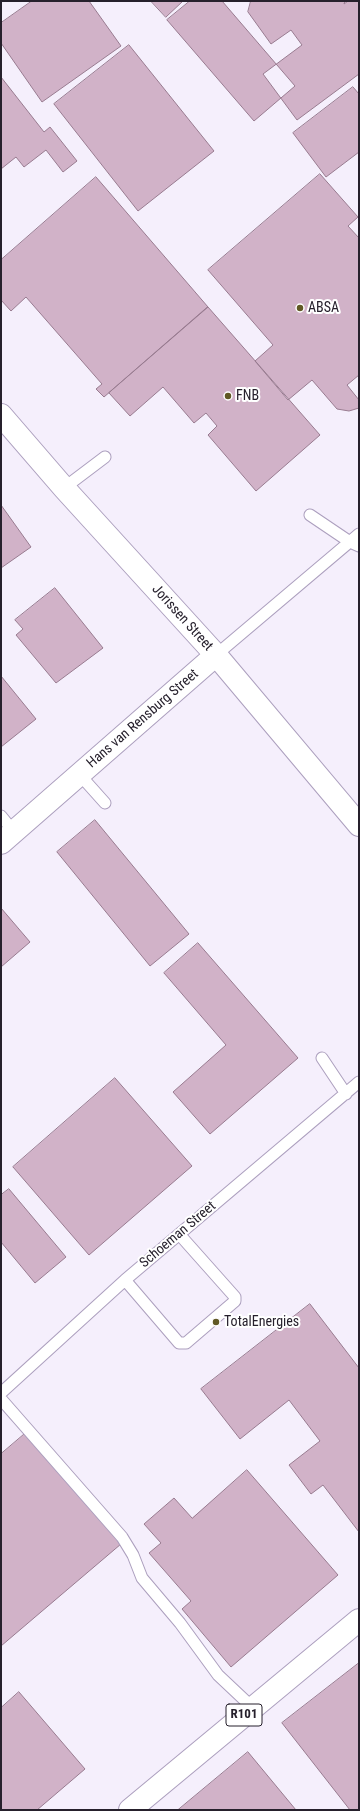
<!DOCTYPE html>
<html>
<head>
<meta charset="utf-8">
<style>
  body { margin:0 }
  #map { position:relative; width:360px; height:1811px; overflow:hidden; background:#f5effc; font-family:"Roboto Condensed",sans-serif }
  canvas { display:block }
  .frame { position:absolute; inset:0; border:2px solid #26202c; pointer-events:none }
</style>
</head>
<body>
<div id="map">
<canvas width="360" height="1811"></canvas>
<div class="frame"></div>
</div>
<script>
const ctx = document.querySelector('canvas').getContext('2d');
ctx.lineJoin = 'round';
function paint(path, color) { ctx.fillStyle = color; ctx.fill(path, 'evenodd'); }
function stroke(path, color, width, dash) { ctx.strokeStyle = color; ctx.lineWidth = width; ctx.lineCap = dash ? 'butt' : 'round'; ctx.setLineDash(dash || []); ctx.stroke(path); }
function drawText(font, color, halo, rows, align = 'center') {
  ctx.font = font + ' "Roboto Condensed",sans-serif'; ctx.lineWidth = 4; ctx.setLineDash([]); ctx.textBaseline = 'middle'; ctx.strokeStyle = halo; ctx.fillStyle = color; for (const [text, x, y, turn = 0] of rows) {
    ctx.save(); ctx.translate(x, y); ctx.rotate((+turn || 0) * Math.PI / 180); ctx.textAlign = isNaN(turn) ? turn : align; if (halo) ctx.strokeText(text, 0, 0); ctx.fillText(text, 0, 0); ctx.restore();
  }
}
const building = new Path2D(`
  M32,1H89L121,46L42,102L1,43V23Z
  M151,1H183L166,17Z
  M190,1H222L295,86L254,121L167,20Z
  M251,1H345L344,4L348,1H359V74L297,120L263,74L302,45L291,30L271,44L248,12Z
  M129,45L214,151L138,211L54,104Z
  M1,77L44,132L50,127L77,161L63,172L46,150L24,167L16,157L1,169Z
  M353,87L359,94V152L326,177L293,133Z
  M320,174L358,217L348,226L359,238V375L347,385L359,400V408L349,411L337,409L312,380L288,400L255,361L273,345L208,270Z
  M96,177L208,307L104,397L96,389L102,384L26,297L11,311L1,300V260Z
  M208,307L320,435L256,491L208,435L217,426L206,413L194,423L163,387L130,416L109,393Z
  M1,505L31,547L1,568Z
  M55,588L103,648L56,683L16,635L23,629L15,620Z
  M1,676L36,719L1,747Z
  M95,820L189,934L150,966L57,852Z
  M1,908L30,942L1,967Z
  M198,943L298,1058L210,1134L173,1092L226,1045L164,973Z
  M115,1078L192,1166L89,1255L13,1167Z
  M9,1189L66,1257L35,1283L1,1242V1195Z
  M310,1304L359,1368V1532L323,1485L311,1494L289,1465L320,1441L289,1400L240,1439L201,1389Z
  M27,1432L121,1544L1,1646V1454Z
  M247,1470L338,1575L231,1667L182,1609L191,1601L149,1553L161,1543L144,1524L174,1498L192,1518Z
  M359,1663V1810H350L282,1723Z
  M19,1692L85,1769L37,1810H1V1708Z
  M248,1752L296,1810H178Z`);
paint(building, '#d1b2c8');
stroke(building, '#987b90', 1);
const service = new Path2D(`
  M64,488L105,457
  M310,515L350,542L359,546
  M216,655L359,534
  M80,775L105,803
  M1,816L14,832
  M322,1058L346,1094
  M125,1280L179,1343H186L235,1301V1297L179,1234
  M1,1393L125,1280L359,1082
  M1,1399L122,1537L133,1555L142,1578L180,1623L218,1675L253,1708`);
const minor = new Path2D(`
  M1,415L64,488L216,655L359,825
  M1,843L216,655`);
const primary = new Path2D(`
  M130,1810L359,1620`);
stroke(service, '#ac9fbe', 13);
stroke(minor, '#ac9fbe', 24);
stroke(primary, '#ac9fbe', 24);
stroke(service, '#fff', 11);
stroke(minor, '#fff', 22);
stroke(primary, '#fff', 22);
for (const [x, y, r, color] of [
  [300,308,4,"#605824"],
  [228,396,4,"#605824"],
  [216,1322,4,"#605824"]
]) { const dot = new Path2D(); dot.arc(x, y, r, 0, 2 * Math.PI); ctx.fillStyle = color; ctx.fill(dot); stroke(dot, '#fff', 1.5); }
for (const [x, y, w] of [
  [244,1715,36]
]) { const box = new Path2D(); box.roundRect(x - w / 2, y - 11, w, 22, 3); ctx.fillStyle = '#fff'; ctx.fill(box); stroke(box, '#26202c', 1); }
drawText('bold 13px', '#26202c', null, [
  ["R101",244,1715]
]);
drawText('14px', '#26202c', '#fff', [
  ["ABSA",308,308],
  ["FNB",236,396],
  ["TotalEnergies",224,1322]
], 'left');
drawText('14px', '#26202c', '#fff', [
  ["Jorissen Street",182,618,48],
  ["Hans van Rensburg Street",143,719,-41],
  ["Schoeman Street",178,1235,-40]
]);
</script>
</body>
</html>
